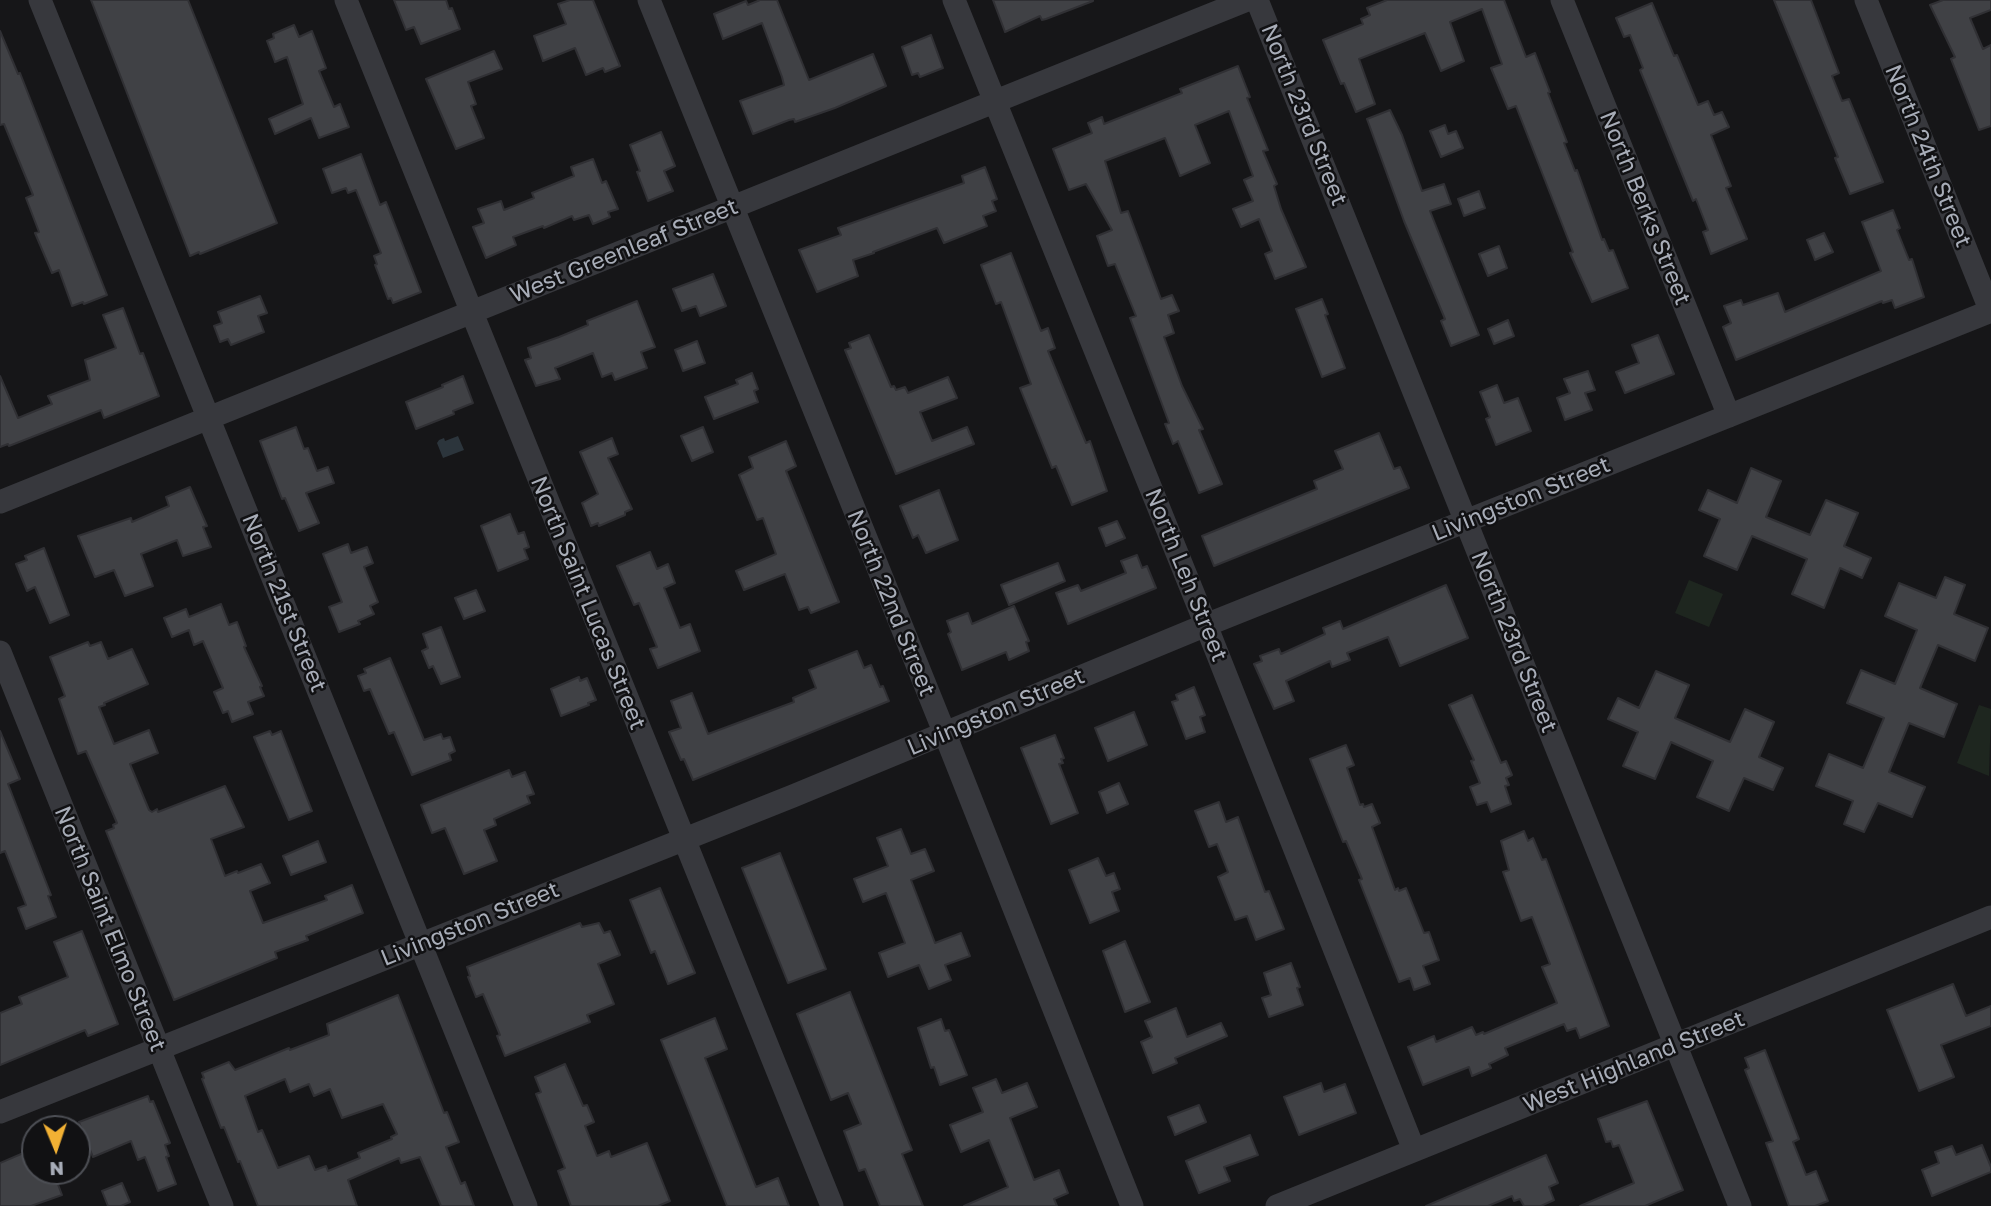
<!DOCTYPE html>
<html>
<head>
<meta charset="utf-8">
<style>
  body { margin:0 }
  #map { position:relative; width:1991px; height:1206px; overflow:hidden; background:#161618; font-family:"Golos Text",sans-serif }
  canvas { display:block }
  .north { position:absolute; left:21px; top:1115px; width:70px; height:70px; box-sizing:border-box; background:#111113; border:2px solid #4d4f55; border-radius:50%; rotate:178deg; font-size:19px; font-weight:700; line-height:28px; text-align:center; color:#a8adb8 }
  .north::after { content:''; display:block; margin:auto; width:24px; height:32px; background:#f2b134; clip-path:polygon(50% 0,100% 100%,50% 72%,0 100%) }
</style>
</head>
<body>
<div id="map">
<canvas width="1991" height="1206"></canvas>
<div class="north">N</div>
</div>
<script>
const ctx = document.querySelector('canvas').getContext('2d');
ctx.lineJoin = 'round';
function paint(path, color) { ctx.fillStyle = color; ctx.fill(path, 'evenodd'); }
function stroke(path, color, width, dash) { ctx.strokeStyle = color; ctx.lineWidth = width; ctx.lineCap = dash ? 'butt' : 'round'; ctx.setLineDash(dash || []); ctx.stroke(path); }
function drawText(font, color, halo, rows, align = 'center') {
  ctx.font = font + ' "Golos Text",sans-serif'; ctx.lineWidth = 5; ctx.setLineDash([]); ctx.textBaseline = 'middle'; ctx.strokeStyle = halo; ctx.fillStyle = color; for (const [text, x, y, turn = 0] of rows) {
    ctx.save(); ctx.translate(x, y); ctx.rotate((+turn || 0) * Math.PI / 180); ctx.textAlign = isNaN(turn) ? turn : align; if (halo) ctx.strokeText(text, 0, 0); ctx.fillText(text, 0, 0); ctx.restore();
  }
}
paint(new Path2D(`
  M1689,580L1723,594L1709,627L1675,613Z
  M1979,705L1991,709L1989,776L1957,763Z`), '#1e261f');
paint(new Path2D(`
  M458,436L464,450L443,458L437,443L439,440L444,438L445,441Z`), '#2c353c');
const building = new Path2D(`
  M91,0H188L277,223L200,254L199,252L190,256Z
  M394,0H446L449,9L452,8L460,29L421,44L414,27L406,30Z
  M570,0H593L620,66L605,72L603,68L586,75L575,48L543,61L534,36L566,24L558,4Z
  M760,0H777L809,80L873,54L886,86L835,108L795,122L794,119L789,120L753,134L740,101L784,85L782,77L762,23L723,39L714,14L746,1L748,5Z
  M993,0H1093V1L1046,19L1042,20L1040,16L1005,32Z
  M1387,0H1504L1526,57L1535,53L1550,92L1548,93L1567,142L1564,143L1575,171L1577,170L1602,240L1604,239L1609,251L1613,250L1628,288L1592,302L1570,253L1573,252L1516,106L1508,109L1491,68L1502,64L1482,9L1450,22L1464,61L1441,71L1425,33L1359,59L1375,104L1356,112L1344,83L1341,84L1323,40L1363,24L1361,19L1370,15L1367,8Z
  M1774,0H1811L1839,73L1832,76L1842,101L1849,99L1883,182L1850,194L1835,158L1838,157Z
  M1943,0H1991V10L1970,18L1983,49L1991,45V126L1979,130L1951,59L1955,57L1930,5Z
  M1652,3L1674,56L1677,55L1698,105L1708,101L1714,115L1722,112L1729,127L1711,135L1731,186L1726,188L1747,239L1711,254L1703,232L1708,230L1696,199L1693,201L1640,70L1643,68L1630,35L1624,37L1616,18Z
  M294,25L299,37L312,31L326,68L319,71L334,107L340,104L349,127L319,138L311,118L275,134L269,119L303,104L287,57L275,62L267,41L274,38L273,34Z
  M0,31L18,74L20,73L107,295L84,304L83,302L72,306L59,270L52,273L35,233L39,232L26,198L33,195L4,124L0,125Z
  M931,35L943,68L920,77L918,73L912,75L902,47Z
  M494,51L502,69L468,82L476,104L471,106L484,138L456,149L426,79Z
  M1238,66L1250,97L1247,98L1268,150L1263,151L1277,184L1274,186L1281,209L1306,267L1275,279L1265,254L1272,251L1259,219L1241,227L1233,209L1253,201L1244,180L1253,176L1229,111L1195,125L1210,163L1180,176L1165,138L1105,161L1121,213L1128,211L1161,299L1172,295L1179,311L1168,315L1174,333L1164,337L1182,386L1203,429L1199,430L1222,484L1199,493L1178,441L1173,444L1165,424L1169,423L1130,318L1136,316L1115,264L1108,266L1097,236L1112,230L1086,184L1069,190L1053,149L1092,133L1088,123L1102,117L1104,124L1182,93L1180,89Z
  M1390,110L1402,135L1422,191L1444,184L1451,204L1430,211L1479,335L1451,346L1441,321L1445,319L1404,221L1367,119Z
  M1445,125L1448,134L1456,131L1463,148L1441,157L1430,131Z
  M661,132L675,166L664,171L673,191L648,201L637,172L640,171L630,145Z
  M361,154L380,205L386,202L421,292L393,303L391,298L388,299L375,265L377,264L374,256L381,253L356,190L348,193L346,188L332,193L323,169Z
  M593,159L602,183L606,181L618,209L608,212L610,217L593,224L589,215L574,220L572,216L544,228L543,226L513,237L516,245L486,258L473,227L484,223L478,209L501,201L504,210L534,198L532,193L574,176L571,167Z
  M985,167L997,199L992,201L996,211L983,216L987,226L944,243L937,228L873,252L874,253L853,260L858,276L817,292L799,250L841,235L838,228L964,183L962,176Z
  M1479,191L1485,208L1464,216L1458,199Z
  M1893,210L1900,228L1897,230L1909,260L1912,259L1924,297L1895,308L1892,300L1883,303L1882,301L1736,360L1723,327L1731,323L1724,306L1741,300L1743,305L1778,293L1785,312L1881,271L1862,222Z
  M1824,233L1833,252L1815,260L1807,240Z
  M1499,246L1507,268L1488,276L1479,254Z
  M1011,253L1041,331L1048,328L1055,348L1048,351L1086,443L1090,441L1107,491L1072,505L1056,466L1052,468L1020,388L1031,384L1001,302L996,304L981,265Z
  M713,274L726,306L700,316L696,306L682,311L673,289Z
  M260,296L267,313L258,316L264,332L231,345L228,339L220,342L214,326L222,323L218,312Z
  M1322,299L1328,314L1325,315L1345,368L1322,377L1296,309Z
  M637,301L655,347L641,352L647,368L615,380L612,373L602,377L593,353L555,368L560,379L536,386L525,360L531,358L528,348L559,337L588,325L587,321Z
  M123,308L140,354L143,353L159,396L104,418L101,410L9,446L8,444L0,447V376L18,418L52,404L48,396L90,380L85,360L116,348L103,315Z
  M1508,320L1514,336L1494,344L1488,329Z
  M869,335L891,387L894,386L896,390L905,387L908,393L948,377L957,398L920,412L932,441L967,427L974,444L896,474L845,350L851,348L849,343Z
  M1658,335L1674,374L1625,393L1616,372L1639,363L1632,345Z
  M697,341L705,363L683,371L675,350Z
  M1588,371L1595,390L1585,393L1592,410L1565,420L1557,398L1570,393L1564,379Z
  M752,373L758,389L754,391L758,402L714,419L705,397L738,384L736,380Z
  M463,376L473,403L453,411L454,414L416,429L406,402L443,387L442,385Z
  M1497,385L1504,403L1518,398L1531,431L1496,445L1486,419L1490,417L1480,392Z
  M296,427L304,449L308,448L317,471L328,467L334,483L306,493L319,523L299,531L285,498L282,499L260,441Z
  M703,427L713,452L692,461L681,436Z
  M1379,433L1394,469L1400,467L1409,488L1214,566L1202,536L1317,489L1314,481L1343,469L1335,451Z
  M612,438L618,454L608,458L632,509L625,512V515L599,526L598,523L591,526L582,503L598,494L580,452Z
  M786,441L796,466L786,471L839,602L811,613L808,607L799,610L785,574L744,590L736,571L776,554L763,518L757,520L739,475L753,468L749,457Z
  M1751,468L1781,481L1766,517L1810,535L1826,500L1858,513L1844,546L1871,558L1862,578L1840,568L1824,608L1792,594L1807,559L1752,536L1737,570L1704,556L1720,519L1699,510L1708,490L1737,503Z
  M190,487L207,526L203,527L211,547L183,556L177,540L141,554L153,586L125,596L114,570L95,577L78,536L131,518L132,522L169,506L166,497Z
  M939,490L958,540L926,553L918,535L913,538L900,506Z
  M510,514L518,534L524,532L529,547L524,549L528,559L498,571L481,526Z
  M1117,521L1125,538L1106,546L1099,528Z
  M348,544L351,553L367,547L373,563L364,567L378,602L370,606L374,614L358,621L360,624L339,632L329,607L342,602L323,554Z
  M44,548L69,615L50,623L35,587L27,591L16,564L27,560L25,556Z
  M650,552L657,569L668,564L675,583L664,588L680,628L690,624L700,651L658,668L650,649L657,647L639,603L634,605L617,566Z
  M1137,555L1142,568L1147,566L1156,588L1068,624L1056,593L1078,585L1081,591L1126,573L1121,561Z
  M1058,563L1065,581L1009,605L1001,585Z
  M1945,577L1965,585L1954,614L1988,628L1975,661L1938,645L1920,688L1957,704L1944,737L1909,723L1889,772L1925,787L1912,817L1878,803L1864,832L1844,824L1853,801L1816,786L1829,754L1863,768L1884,718L1847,703L1861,670L1895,684L1917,630L1885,616L1899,583L1936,598Z
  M1446,585L1468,638L1400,666L1388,637L1347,653L1350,660L1332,667L1330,661L1286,681L1294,701L1274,709L1254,664L1262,661L1260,656L1279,649L1281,654L1325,634L1323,628L1340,621L1343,629Z
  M476,590L485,611L464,619L455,598Z
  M221,604L229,625L237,622L246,646L244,647L262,686L260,687L264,696L248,702L253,714L232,722L228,711L223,713L214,692L223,688L203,641L194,645L189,630L172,637L164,618L186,609L189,617Z
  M1014,606L1029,641L1026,642L1029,651L1009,660L1006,652L962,670L948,634L951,632L947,621L968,613L972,624Z
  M441,627L460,677L441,684L433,666L429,668L422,651L428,648L423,634Z
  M88,642L90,646L101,642L108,659L132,649L148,684L104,703L105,705L99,707L114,744L149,730L158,753L130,764L149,810L152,812L157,809L158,812L225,786L244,827L211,839L225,876L237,871L238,873L261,864L270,883L250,891L263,923L327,900L325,896L352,885L363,913L306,936L308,940L275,952L277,958L174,1000L106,831L114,828L113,825L117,823L86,751L78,754L59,699L65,696L50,657Z
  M857,651L864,668L871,665L880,687L883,686L889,701L693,780L684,759L681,760L669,732L681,728L671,701L692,693L708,734L794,702L793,698L816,688L809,670Z
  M390,658L424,740L441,734L443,739L450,737L455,751L449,754L451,760L412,775L394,732L389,734L370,689L364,691L358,676L366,673L364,669Z
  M1656,671L1689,685L1675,718L1730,742L1745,709L1774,722L1759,757L1783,768L1773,790L1744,778L1729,811L1697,797L1713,761L1671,742L1655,779L1623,766L1638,732L1608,719L1618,698L1639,708Z
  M579,677L580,681L587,678L596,700L588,703L589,705L561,716L551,689Z
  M1194,687L1205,715L1200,717L1205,732L1186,739L1172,702L1178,700L1176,695Z
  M1472,695L1501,763L1506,761L1512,775L1506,778L1509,785L1505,786L1511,804L1491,812L1487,802L1477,805L1470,787L1480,783L1471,761L1474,760L1449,705Z
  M1134,712L1147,745L1108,761L1095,728Z
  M0,731L20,779L8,784L51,895L48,896L56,917L26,929L18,908L26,905L5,851L0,853Z
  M270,731L272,735L281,731L312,811L289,820L254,737Z
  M1055,735L1064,758L1061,759L1063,763L1059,764L1078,813L1051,824L1021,748Z
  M1346,745L1354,765L1347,768L1360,805L1363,804L1364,807L1372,804L1380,823L1372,827L1395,890L1398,888L1399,891L1406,888L1424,933L1429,932L1439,960L1423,966L1430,984L1414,990L1410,978L1399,982L1359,880L1362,879L1346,841L1343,842L1310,759Z
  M509,770L512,777L525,772L534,794L527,796L530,803L494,819L496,825L484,830L497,861L464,874L445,828L432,833L421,805Z
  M1119,783L1128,804L1107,813L1099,792Z
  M1219,802L1226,822L1238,817L1265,892L1269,891L1284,929L1256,940L1247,916L1235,920L1218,877L1228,872L1217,844L1209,847L1195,811Z
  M901,829L911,854L925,849L934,871L911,880L935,943L961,933L970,956L945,965L951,980L929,989L919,965L888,977L879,953L905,943L886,893L863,902L854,879L888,866L877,838Z
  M1524,831L1528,841L1533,838L1542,860L1546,859L1609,1026L1580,1038L1576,1028L1567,1031L1564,1024L1505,1048L1508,1055L1489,1064L1491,1068L1472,1076L1469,1067L1423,1085L1408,1047L1434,1036L1436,1042L1472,1027L1476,1035L1483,1032L1484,1034L1557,1003L1542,967L1550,964L1532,917L1521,921L1503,872L1509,870L1501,841Z
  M318,841L326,862L291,875L283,856Z
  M780,853L826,969L788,983L742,868Z
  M1098,858L1106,876L1114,873L1120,889L1112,892L1119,911L1090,923L1069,870Z
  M660,888L695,973L668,984L655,951L651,953L630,900Z
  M580,923L582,927L599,923L604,933L610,931L620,955L598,964L614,1004L587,1015L590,1022L505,1056L497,1036L500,1035L483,994L476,997L468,977L470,976L467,967Z
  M82,931L118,1024L88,1036L85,1030L0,1065V1013L22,1004L19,997L68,977L54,942Z
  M1125,941L1150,1002L1125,1012L1103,951Z
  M1291,963L1300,987L1297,988L1303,1005L1269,1017L1262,998L1271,995L1264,973Z
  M1953,984L1966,1016L1991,1006V1026L1941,1045L1954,1077L1919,1091L1887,1010Z
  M850,992L912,1150L902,1154L923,1206H880L865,1169L859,1171L844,1131L861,1124L848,1093L831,1100L797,1014Z
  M398,995L444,1113L447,1112L459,1142L446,1147L461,1184L465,1182L474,1206H441L420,1157L401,1163L399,1158L348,1180L357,1206H258L240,1161L238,1162L224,1127L221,1128L202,1079L204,1078L202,1073L229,1062L235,1070L289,1048L290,1050L329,1035L327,1024ZM285,1079L290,1092L309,1084L314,1096L330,1089L342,1118L383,1104L397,1134L391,1137L392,1139L358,1153L360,1158L328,1171L326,1166L315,1170L309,1156L278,1168L262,1130L258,1132L245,1096Z
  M1176,1008L1187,1037L1221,1023L1227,1036L1175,1058L1177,1063L1153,1073L1141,1042L1152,1037L1145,1021Z
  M715,1018L727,1049L705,1058L756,1187L778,1178L789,1206H727L661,1040Z
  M941,1019L945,1031L949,1030L954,1042L967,1075L940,1085L934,1067L931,1068L918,1028Z
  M1765,1050L1799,1139L1793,1142L1806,1175L1816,1171L1828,1201L1815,1206H1789L1766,1143L1773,1141L1745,1070L1749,1068L1745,1058Z
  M565,1064L583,1106L587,1105L594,1122L585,1126L597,1156L609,1151L611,1157L647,1143L670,1201L658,1206H571L558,1171L565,1168L536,1094L541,1092L535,1077Z
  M996,1079L1002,1093L1027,1083L1037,1107L1010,1118L1034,1180L1059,1170L1068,1193L1054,1199L1057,1206H964L1008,1187L989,1140L961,1152L950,1125L983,1112L973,1088Z
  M1321,1083L1324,1092L1345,1084L1356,1113L1299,1135L1284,1097Z
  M148,1096L150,1102L153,1101L170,1143L165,1145L169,1156L166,1157L176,1184L158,1191L145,1157L138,1160L131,1141L93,1157L79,1122Z
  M1647,1101L1683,1190L1645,1206H1580L1634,1183L1619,1145L1613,1147L1611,1141L1606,1142L1598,1119Z
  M1199,1105L1206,1122L1175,1135L1168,1117Z
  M1250,1135L1258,1155L1224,1167L1230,1181L1199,1193L1186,1161Z
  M1982,1145L1991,1167V1172L1932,1196L1922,1170L1939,1163L1935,1152L1952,1146L1956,1155Z
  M35,1148V1171H53L62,1195L31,1206H0V1163Z
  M1546,1155L1558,1183L1549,1187L1554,1200L1541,1206H1524L1520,1199L1514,1201L1512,1196L1488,1206H1426Z
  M122,1183L130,1202L121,1206H108L102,1191Z`);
paint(building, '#404145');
stroke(building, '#303034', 2);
stroke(new Path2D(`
  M40,0L526,1206
  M346,0L832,1206
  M649,0L945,734L1132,1206
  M954,0L1206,625L1414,1150
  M1257,0L1740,1206
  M1562,0L1729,416
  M1866,0L1991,312
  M0,502L1247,0
  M0,652L222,1206
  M0,1112L793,796L1206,625L1991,311
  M1277,1206L1991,917`), '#37383d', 23);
drawText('23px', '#a8adb8', '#111113', [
  ["North 23rd Street",1304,115,68],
  ["North 24th Street",1928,156,68],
  ["North Berks Street",1645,208,68],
  ["West Greenleaf Street",624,251,-22],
  ["Livingston Street",1521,499,-22],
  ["North Leh Street",1186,575,68],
  ["North 21st Street",284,603,68],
  ["North Saint Lucas Street",588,603,68],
  ["North 22nd Street",891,603,68],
  ["North 23rd Street",1514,642,68],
  ["Livingston Street",996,712,-23],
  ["Livingston Street",470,924,-22],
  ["North Saint Elmo Street",110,929,68],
  ["West Highland Street",1634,1062,-22]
]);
</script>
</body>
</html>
